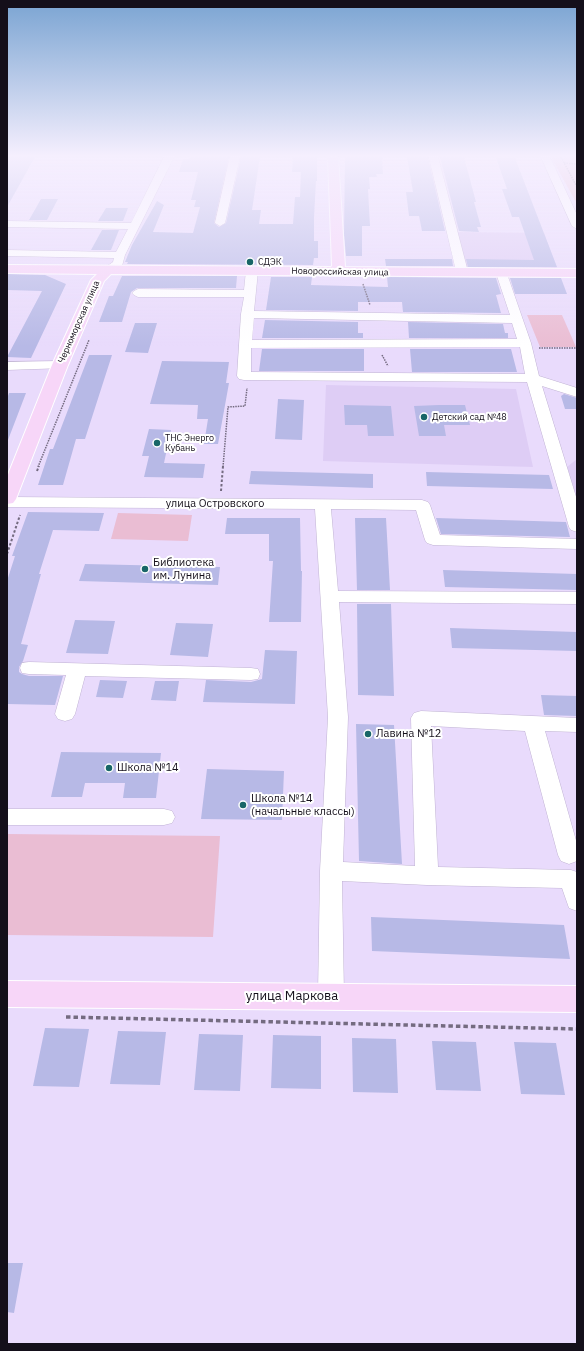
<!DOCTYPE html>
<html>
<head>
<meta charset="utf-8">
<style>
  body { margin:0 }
  #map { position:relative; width:584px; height:1351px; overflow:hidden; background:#e9dbfc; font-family:"IBM Plex Sans",sans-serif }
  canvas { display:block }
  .frame { position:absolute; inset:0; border:8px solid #140f1a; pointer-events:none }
</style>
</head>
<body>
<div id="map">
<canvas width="584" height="1351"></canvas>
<div class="frame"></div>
</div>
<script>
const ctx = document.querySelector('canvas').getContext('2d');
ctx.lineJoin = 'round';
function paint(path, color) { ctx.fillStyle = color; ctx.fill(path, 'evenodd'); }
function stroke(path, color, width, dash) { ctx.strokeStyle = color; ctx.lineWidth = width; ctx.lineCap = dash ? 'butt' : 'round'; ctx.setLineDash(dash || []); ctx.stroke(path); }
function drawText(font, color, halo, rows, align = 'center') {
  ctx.font = font + ' "IBM Plex Sans",sans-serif'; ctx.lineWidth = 4; ctx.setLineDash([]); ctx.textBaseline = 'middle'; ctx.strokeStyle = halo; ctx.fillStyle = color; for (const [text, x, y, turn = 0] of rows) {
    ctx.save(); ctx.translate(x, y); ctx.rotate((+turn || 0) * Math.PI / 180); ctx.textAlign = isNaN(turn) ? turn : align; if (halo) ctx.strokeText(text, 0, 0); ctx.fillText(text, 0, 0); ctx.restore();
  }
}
paint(new Path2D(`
  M455,232L544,233L557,268L463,267Z
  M326,385L516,389L533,467L323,461Z
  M577,459V498L567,467Z`), '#decdf5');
paint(new Path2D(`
  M551,157H577V204Z
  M527,315H562L576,347H540Z
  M118,513L192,515L188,541L111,539Z
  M7,834L220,836L213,937L7,935Z`), '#eabdd3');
paint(new Path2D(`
  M7,157H35L7,207Z
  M190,157H229L214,223L219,227L226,223L241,157H260L252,210H261L259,224H293L295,197H300L301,172H292L293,157H317V181H316L314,218V241H318V258H314L313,265L127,264L128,262H125L132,245L157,201L164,205L153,232L193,233L200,207H194L196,200H191L198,172H179L183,159H189Z
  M345,157H382L383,174H376L377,177H369L370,189H368L370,226H362V256H346L344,234Z
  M407,157H428L445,231H422L419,216H409L406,192H413Z
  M440,157H464L476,202H474L481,227H477L479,232L459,231Z
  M496,158H515L557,267H468L466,259L534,260L519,217H512L502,189H507Z
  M41,199H58L47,220H29Z
  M106,208H128L123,221H98Z
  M102,230H119L111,250H91Z
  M385,259H452L453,266H386Z
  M7,274L45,275L66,284L31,358L7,357L42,291L7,290Z
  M122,276H237L236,288H137L131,292L122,322H99L109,296H113Z
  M271,277H312L311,285L388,287L387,277L496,278L501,294L496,295L501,313L403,312L402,302H358V311L266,310Z
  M510,278H561L567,294H515Z
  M265,320L358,322V333H363V338H262Z
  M408,322L503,324L505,333H508V338H409Z
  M135,323H157L148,353L125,352Z
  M262,349H364V371H259Z
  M410,349H511L517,372H412Z
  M89,355H112L85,439H76L63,485H38L50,449H53Z
  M162,361L229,362L226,383H229L218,444H204L208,419H197L198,405L150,404Z
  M9,393H26L8,440L7,399Z
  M564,394L577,398V409H565L561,396Z
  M278,399L304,400L302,440L275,439Z
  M344,405L391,406L394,436H368L367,425H345Z
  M439,405H465L470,425H444L446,436H419L414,406Z
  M149,429L171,430L164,463L205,464L203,478L144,477L149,456H142Z
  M251,471L373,474V488L249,484Z
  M426,472L549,475L553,489L427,486Z
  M28,512L104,513L99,531L53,530L39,574H41L21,644L28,645L23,661L19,667V672L22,674L29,676H63L55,705L7,704V581L15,556H12Z
  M227,518H300L301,571H302L301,622H269L273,561H269V534H225Z
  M355,518H386L390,590H357Z
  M436,518L566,522L570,537L441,534Z
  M85,564L220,567L218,585L79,581Z
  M443,570L577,574V590L445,587Z
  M357,604H391L394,696L358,695Z
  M75,620L115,621L108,654L66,653Z
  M176,623L213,624L208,657L170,655Z
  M450,628L577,632V651L452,648Z
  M265,650L297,651L295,704L203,702L206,680L251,682L262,679Z
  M100,680L127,681L123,698L96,697Z
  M155,681H179L176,701L151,700Z
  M541,695L577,696V716L544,715Z
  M356,724L394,725L402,864L359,861Z
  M61,752L161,753L156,798H123L125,783H85L82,797H51Z
  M207,769L284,771L282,820L201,819Z
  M371,917L564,925L570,959L372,951Z
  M45,1028L89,1029L79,1087L33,1086Z
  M118,1031L166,1032L160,1085L110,1084Z
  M199,1034L243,1035L240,1091L194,1090Z
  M273,1035L321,1036V1089L271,1088Z
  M352,1038L396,1039L398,1093L353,1092Z
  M432,1041L476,1042L481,1091L436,1090Z
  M514,1042L556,1043L565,1095L521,1094Z
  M7,1263H23L14,1313L7,1312Z`), '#b7b9e6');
const minor = new Path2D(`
  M164,157H174L125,255L122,266L106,274L100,271L113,262L114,258L7,256V250L116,252L128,229L7,227V221L131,223Z
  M230,157H240L225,223L220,226L215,223Z
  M429,157H438L467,268C463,274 459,277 452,275L450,273L455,267Z
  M541,157H550L577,215V229L572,226Z
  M252,268L258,271L254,311L510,315L496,273L498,271H506L531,343L539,376L577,388V397L542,386L577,500V532L571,530L569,527L527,382L244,380L239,379L237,376L241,314L244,297H138L134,295L132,293L134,291L138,289L244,290L246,271ZM254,318L512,323L517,339L252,340ZM520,347L525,374L251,372V348Z
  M60,361L65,362L67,365L65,368L7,370V362Z
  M7,497L422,500L428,502L430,505L440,535L577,539V549L433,545L427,543L425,540L416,510L331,509L338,591L577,592V604L339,602L348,717L343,862L415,866L411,718L414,713L421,711L577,718V732L545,731L577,844V861L569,864L561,861L558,855L525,731L431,726L438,867L571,870L577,872V911L569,908L562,888L427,885L342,881L344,996L340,1004L331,1007L322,1004L318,996L320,871L328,717L315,509L7,507Z
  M29,662L251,668L258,669L260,674L258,679L251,680L85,676L75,714L72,719L65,721L58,719L55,714L66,675L29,674L22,673L20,668L22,663Z
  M7,809H164L172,811L175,817L172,823L164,825H7Z`);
const major = new Path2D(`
  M328,157H338L345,267L577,269V277L111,274L104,281L68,365L16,499L13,503L7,504V477L52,365L91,280L97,274L7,273V265L331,267L332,266Z
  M7,981L577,986V1012L7,1007Z`);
stroke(minor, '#c0b3d3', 1);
stroke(major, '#fff', 2);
stroke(new Path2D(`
  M561,157L577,187
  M564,163L577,164
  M363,284L370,305
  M539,348H577
  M382,355L388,366
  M38,467L89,340
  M223,467L228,407L245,406L247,388`), '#746b80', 1.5, [1.5, 1]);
stroke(new Path2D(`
  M37,471L39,466
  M221,491L223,466
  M7,554L20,515`), '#746b80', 2, [2.5, 2]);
stroke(new Path2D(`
  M66,1017L577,1029`), '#746b80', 3.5, [4.5, 3]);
paint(minor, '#fff');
paint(major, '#f7d6f8');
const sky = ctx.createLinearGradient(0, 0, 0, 346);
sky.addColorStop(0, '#7aa4d2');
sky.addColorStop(0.45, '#f5effe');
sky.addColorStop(1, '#f5effe00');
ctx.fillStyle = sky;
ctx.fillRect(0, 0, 584, 346);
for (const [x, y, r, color] of [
  [250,262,4,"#186667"],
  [424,417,4,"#186667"],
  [157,443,4,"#186667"],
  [145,569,4,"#186667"],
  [368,734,4,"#186667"],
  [109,768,4,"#186667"],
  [243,805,4,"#186667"]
]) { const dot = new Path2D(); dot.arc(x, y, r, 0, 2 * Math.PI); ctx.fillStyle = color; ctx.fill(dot); stroke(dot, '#fff', 1.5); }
drawText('9px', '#140f1a', '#fff', [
  ["СДЭК",258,262],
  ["Детский сад №48",432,417],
  ["ТНС Энерго",165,438],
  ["Кубань",165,448]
], 'left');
drawText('9px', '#140f1a', '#fff', [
  ["Новороссийская улица",340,272,1],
  ["Черноморская улица",79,322,-66]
]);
drawText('11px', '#140f1a', '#fff', [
  ["улица Островского",215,504]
]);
drawText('11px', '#140f1a', '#fff', [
  ["Библиотека",153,563],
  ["им. Лунина",153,576],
  ["Лавина №12",376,734],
  ["Школа №14",117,768],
  ["Школа №14",251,799],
  ["(начальные классы)",251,812]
], 'left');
drawText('13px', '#140f1a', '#fff', [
  ["улица Маркова",292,996]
]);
</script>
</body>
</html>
